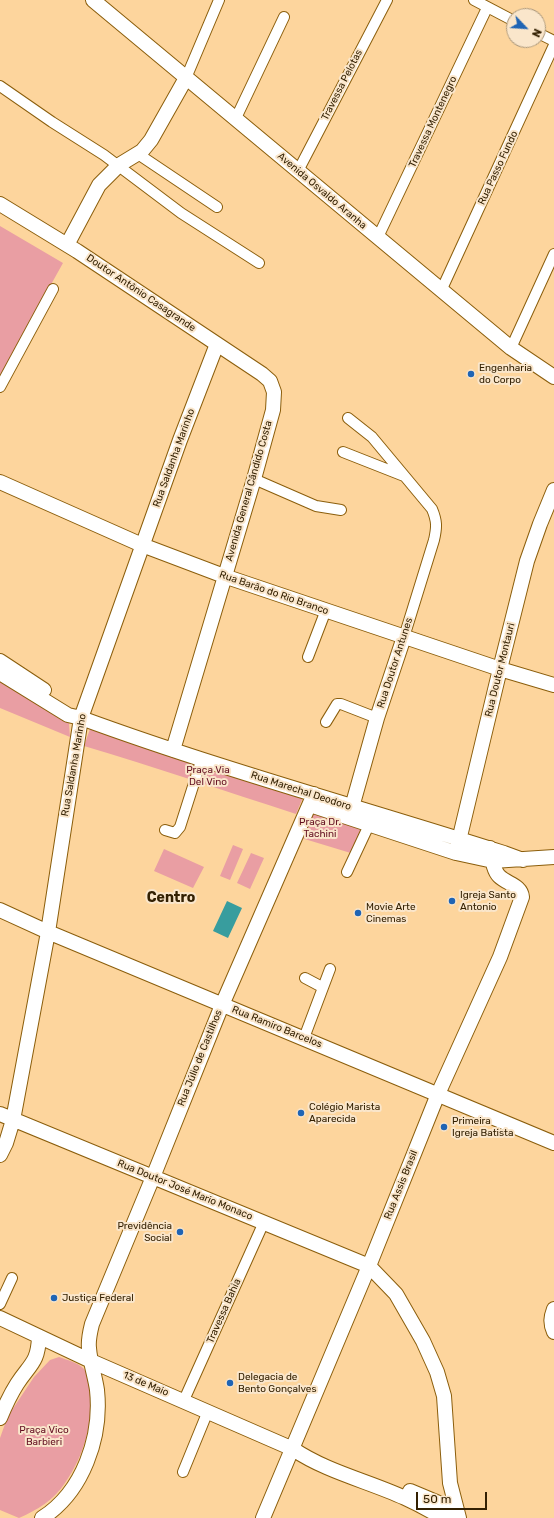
<!DOCTYPE html>
<html>
<head>
<meta charset="utf-8">
<style>
  body { margin:0 }
  #map { position:relative; width:554px; height:1518px; overflow:hidden; background:#fdd59d; font-family:Rubik,sans-serif }
  canvas { display:block }
  .north { position:absolute; left:506px; top:8px; width:40px; height:40px; box-sizing:border-box; background:#fae6cb; border:1px solid #aa977b; border-radius:50%; rotate:115deg; font-size:11px; font-weight:700; line-height:16px; text-align:center; color:#332002 }
  .north::after { content:''; display:block; margin:auto; width:14px; height:18px; background:#1f64b4; clip-path:polygon(50% 0,100% 100%,50% 72%,0 100%) }
  .scale { position:absolute; left:416px; top:1492px; width:71px; height:18px; box-sizing:border-box; border:2px solid #332002; border-top:0; padding-left:5px; font-size:12px; line-height:14px; white-space:nowrap; color:#332002; -webkit-text-stroke:3px #fae6cb; paint-order:stroke }
</style>
</head>
<body>
<div id="map">
<canvas width="554" height="1518"></canvas>
<div class="north">N</div>
<div class="scale">50 m</div>
</div>
<script>
const ctx = document.querySelector('canvas').getContext('2d');
ctx.lineJoin = 'round';
function paint(path, color) { ctx.fillStyle = color; ctx.fill(path, 'evenodd'); }
function stroke(path, color, width, dash) { ctx.strokeStyle = color; ctx.lineWidth = width; ctx.lineCap = dash ? 'butt' : 'round'; ctx.setLineDash(dash || []); ctx.stroke(path); }
function drawText(font, color, halo, rows, align = 'center') {
  ctx.font = font + ' Rubik,sans-serif'; ctx.lineWidth = 4; ctx.setLineDash([]); ctx.textBaseline = 'middle'; ctx.strokeStyle = halo; ctx.fillStyle = color; for (const [text, x, y, turn = 0] of rows) {
    ctx.save(); ctx.translate(x, y); ctx.rotate((+turn || 0) * Math.PI / 180); ctx.textAlign = isNaN(turn) ? turn : align; if (halo) ctx.strokeText(text, 0, 0); ctx.fillText(text, 0, 0); ctx.restore();
  }
}
paint(new Path2D(`
  M0,226L63,263L0,376Z
  M0,679L69,723L70,737L0,708Z
  M90,729L304,795L296,814C225,791 155,767 84,746Z
  M310,809L365,828L354,854L298,837Z
  M233,845L243,849L230,880L220,876Z
  M164,849L204,867L193,888L154,871Z
  M251,853L264,858L250,889L237,883Z
  M59,1357C67,1360 77,1362 84,1369C89,1373 89,1381 90,1388C94,1421 84,1456 65,1483C54,1500 37,1510 19,1518L0,1510V1438L5,1424L10,1413L34,1377L50,1360Z`), '#e99ea3');
paint(new Path2D(`
  M227,901L242,908L228,938L213,931Z`), '#389d9e');
const street = new Path2D(`
  M474,0L514,21
  M538,33L554,41
  M186,78L219,0
  M0,86L52,122L104,155L181,213L259,263
  M236,118L284,17
  M138,154L217,207
  M298,171L387,0
  M378,237L487,8
  M441,291L554,45
  M511,348L554,254
  M0,387L53,289
  M348,418L372,437L432,509C437,521 437,527 434,540L404,637
  M343,452L404,476
  M254,479L316,506L341,510
  M308,657L326,610
  M326,722L337,704H341L377,718
  M165,830L175,833L180,827L202,758
  M347,872L369,825
  M305,978L322,987
  M304,1038L330,969
  M0,1304L12,1278
  M184,1400L264,1222
  M183,1472L208,1411`);
const secondary = new Path2D(`
  M93,0L511,348L554,377
  M0,204L77,251L262,374L270,381L274,392L273,410L254,479L173,750
  M67,245L99,185L119,165L142,151L151,140L186,78
  M0,482L142,545L224,576L500,669L554,685
  M0,661L44,690
  M0,673L68,715L81,718C220,769 363,808 504,853L523,860
  M310,805L456,853L493,861L554,857
  M352,807L377,718L404,637
  M456,853L500,669L527,561L540,524L554,490
  M0,910L48,932L554,1143
  M0,1114L369,1266L396,1294L423,1341L437,1372L444,1396L450,1483L459,1518
  M0,1155L6,1143L13,1120L48,932L81,718L180,440L217,344
  M554,1309C551,1317 550,1323 554,1332
  M0,1318L91,1361L293,1449C327,1472 368,1481 405,1498C418,1504 431,1511 443,1518
  M0,1418C5,1406 10,1395 17,1384C30,1364 38,1363 39,1337
  M410,1491L441,1504L457,1514
  M42,1518C83,1492 102,1437 97,1390C95,1376 90,1362 89,1348C88,1340 90,1332 92,1324L153,1177L222,1005L314,794
  M263,1518L369,1266L438,1094L500,957L522,897C521,885 507,884 499,876C493,870 492,857 490,848`);
stroke(street, '#8b5e0c', 12);
stroke(secondary, '#8b5e0c', 16);
stroke(street, '#fff', 10);
stroke(secondary, '#fff', 14);
for (const [x, y, r, color] of [
  [471,374,4,"#1f64b4"],
  [452,901,4,"#1f64b4"],
  [358,913,4,"#1f64b4"],
  [301,1113,4,"#1f64b4"],
  [444,1127,4,"#1f64b4"],
  [180,1232,4,"#1f64b4"],
  [54,1298,4,"#1f64b4"],
  [230,1383,4,"#1f64b4"]
]) { const dot = new Path2D(); dot.arc(x, y, r, 0, 2 * Math.PI); ctx.fillStyle = color; ctx.fill(dot); stroke(dot, '#fae6cb', 1.5); }
drawText('10px', '#332002', '#fae6cb', [
  ["Travessa Pelotas",342,85,-63],
  ["Travessa Montenegro",433,122,-65],
  ["Rua Passo Fundo",498,168,-65],
  ["Avenida Osvaldo Aranha",322,191,40],
  ["Doutor Antônio Casagrande",141,293,34],
  ["Rua Saldanha Marinho",174,458,-70],
  ["Avenida General Cândido Costa",249,491,-74],
  ["Rua Barão do Rio Branco",274,593,19],
  ["Rua Doutor Antunes",395,663,-72],
  ["Rua Doutor Montauri",500,670,-76],
  ["Rua Saldanha Marinho",74,765,-80],
  ["Rua Marechal Deodoro",301,791,18],
  ["Rua Ramiro Barcelos",277,1027,22],
  ["Rua Júlio de Castilhos",200,1058,-68],
  ["Rua Assis Brasil",401,1185,-68],
  ["Rua Doutor José Mario Monaco",185,1190,22],
  ["Travessa Bahia",224,1311,-66],
  ["13 de Maio",146,1384,23]
]);
drawText('10px', '#332002', '#fae6cb', [
  ["Engenharia",479,368],
  ["do Corpo",479,380],
  ["Igreja Santo",460,895],
  ["Antonio",460,907],
  ["Movie Arte",366,907],
  ["Cinemas",366,919],
  ["Colégio Marista",309,1107],
  ["Aparecida",309,1119],
  ["Primeira",452,1121],
  ["Igreja Batista",452,1133],
  ["Previdência",172,1226,"right"],
  ["Social",172,1238,"right"],
  ["Justiça Federal",62,1298],
  ["Delegacia de",238,1377],
  ["Bento Gonçalves",238,1389]
], 'left');
drawText('10px', '#630f21', '#fae6cb', [
  ["Praça Via",208,770],
  ["Del Vino",208,782],
  ["Praça Dr.",320,822],
  ["Tachini",320,834],
  ["Praça Vico",44,1430],
  ["Barbieri",44,1442]
]);
drawText('bold 14px', '#332002', '#fae6cb', [
  ["Centro",171,898]
]);
</script>
</body>
</html>
